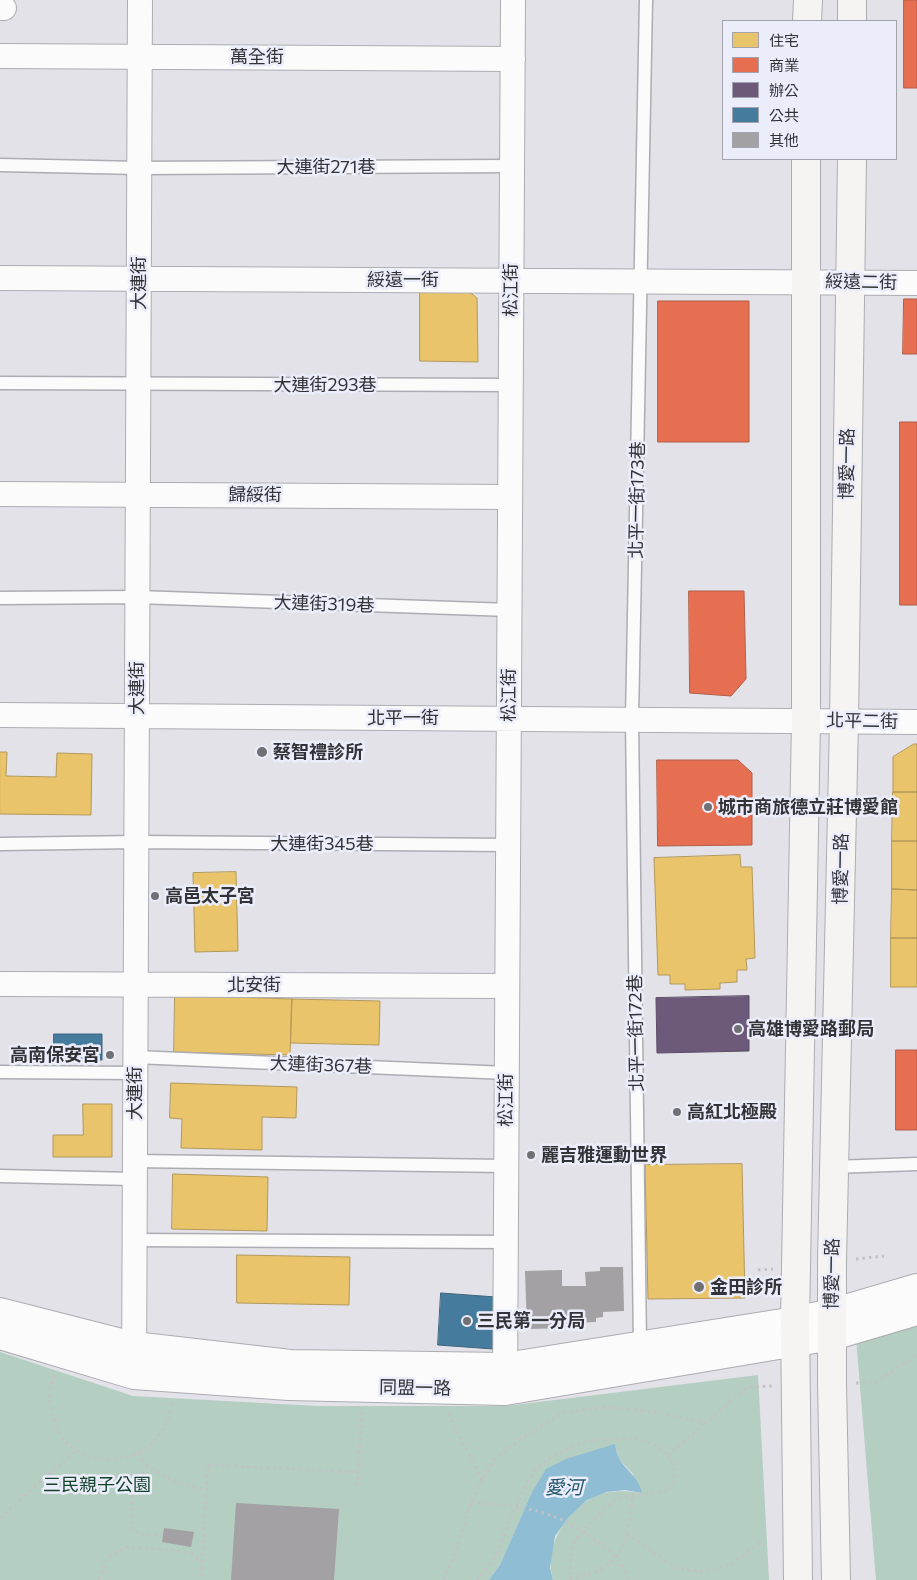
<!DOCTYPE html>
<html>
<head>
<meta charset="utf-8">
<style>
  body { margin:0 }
  #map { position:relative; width:917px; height:1580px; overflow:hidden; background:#e2e2e8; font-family:Commissioner,"Noto Sans TC",sans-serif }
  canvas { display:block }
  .legend { position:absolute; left:722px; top:20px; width:175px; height:140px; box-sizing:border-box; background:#ecedfa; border:1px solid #a2a3ac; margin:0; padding:6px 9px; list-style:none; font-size:15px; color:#323337 }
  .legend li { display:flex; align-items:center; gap:10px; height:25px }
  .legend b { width:25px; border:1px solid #a2a3ac }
</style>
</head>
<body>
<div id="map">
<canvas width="917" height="1580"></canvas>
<ul class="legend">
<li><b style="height:14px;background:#e9c46a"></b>住宅</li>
<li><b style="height:14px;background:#e76f51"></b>商業</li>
<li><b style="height:14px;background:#6d597a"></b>辦公</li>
<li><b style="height:14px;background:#457b9d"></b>公共</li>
<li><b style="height:14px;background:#a3a1a3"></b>其他</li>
</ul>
</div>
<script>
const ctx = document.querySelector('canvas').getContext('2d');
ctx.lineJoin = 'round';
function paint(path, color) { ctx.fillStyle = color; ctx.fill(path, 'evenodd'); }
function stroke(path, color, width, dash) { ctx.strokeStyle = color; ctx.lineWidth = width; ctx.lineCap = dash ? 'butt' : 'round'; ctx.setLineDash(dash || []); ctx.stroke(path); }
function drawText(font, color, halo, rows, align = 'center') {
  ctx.font = font + ' Commissioner,"Noto Sans TC",sans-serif'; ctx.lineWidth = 5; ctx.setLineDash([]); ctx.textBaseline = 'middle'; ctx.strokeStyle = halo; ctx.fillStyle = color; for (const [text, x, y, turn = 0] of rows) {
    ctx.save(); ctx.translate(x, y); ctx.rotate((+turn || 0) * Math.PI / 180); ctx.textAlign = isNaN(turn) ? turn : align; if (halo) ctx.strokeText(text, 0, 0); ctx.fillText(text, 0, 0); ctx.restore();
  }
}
paint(new Path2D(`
  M917,1313V1580H876L856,1338Z
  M0,1352L133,1396L317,1406H506L758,1375L769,1580H553C546,1553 557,1528 576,1510C580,1507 584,1502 588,1500C605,1490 623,1490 641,1493L633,1474L619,1459L615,1445L532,1492L500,1565L489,1580H0Z`), '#b4cec1');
paint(new Path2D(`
  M615,1444C616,1449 617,1455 620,1460C627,1471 639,1478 642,1493L625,1490L607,1492L587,1500L569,1517L555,1536L550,1568L553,1580H489L500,1565L532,1492L546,1469L566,1459Z`), '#8fbdd4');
const homes = new Path2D(`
  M420,290H467L477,298L478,362L420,361Z
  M914,744H917V792H893V757Z
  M0,752H7L6,776L56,777L57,753L92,754L91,815L0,814Z
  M893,792H917V841H892Z
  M892,841H917V890L892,889Z
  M740,855L741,867H752L755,958L746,959L747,970H737V982L720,983V989L685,990V984H670V975H658L654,858Z
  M236,872L238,951L195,952L193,873Z
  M892,889L917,890V938H891Z
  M891,938H917V987H891Z
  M175,995L292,999L290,1055L174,1052Z
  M292,999L380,1001L379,1045L291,1043Z
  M171,1083L297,1087L296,1118L262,1117V1150L181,1148L182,1119L170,1118Z
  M83,1104H112V1157H53V1135H83Z
  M742,1164L745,1298L648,1299L645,1165Z
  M173,1174L268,1177L267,1231L172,1229Z
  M237,1255L350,1257L349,1305L237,1303Z`);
paint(homes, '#e9c46a');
stroke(homes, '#b2985b', 1);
const shops = new Path2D(`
  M904,0H917V88H904Z
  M904,299H917V354H903Z
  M658,301H749V442H658Z
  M900,422H917V605H900Z
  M689,591H744L746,679L731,696L690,693Z
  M657,760H738L752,773V845L658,846Z
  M896,1050H917V1130H896Z`);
paint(shops, '#e76f51');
stroke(shops, '#b15d49', 1);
const offices = new Path2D(`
  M749,996V1051L657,1053L656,998Z`);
paint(offices, '#6d597a');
stroke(offices, '#5b4e66', 1);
const public = new Path2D(`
  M54,1034H102V1060H54Z
  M441,1293L496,1297L493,1349L438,1345Z`);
paint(public, '#457b9d');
stroke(public, '#3f657e', 1);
paint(new Path2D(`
  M600,1267H623L624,1311L603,1312V1317L596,1318V1322L572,1323V1328L527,1329L525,1271L562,1270V1286H586L585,1272L600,1271Z
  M236,1503L339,1509L334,1580H231Z
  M164,1528L194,1532L191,1547L162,1542Z`), '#a3a1a3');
const service = new Path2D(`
  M0,165L139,168L512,166
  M0,383L511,385
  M0,598L137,597L510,610
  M0,844L136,842L508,845
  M135,1057L507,1073
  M0,1072L135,1073
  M135,1161L506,1166
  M833,1167L917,1164
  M0,1176L134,1179
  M134,1240L505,1242
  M640,1347L632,719L646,0`);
const minor = new Path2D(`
  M0,8H4
  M0,56L513,59
  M0,278L917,283
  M0,494L510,497
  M0,715L917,722
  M0,984L507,986
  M134,1375L140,0
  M505,1386L513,0`);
const tertiary = new Path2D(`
  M0,1312L133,1346L186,1352L290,1364L505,1367L795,1321L832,1313L917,1288
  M0,1335L134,1375L289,1386L505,1391L832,1336L917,1311`);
const secondary = new Path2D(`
  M852,0V21
  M807,21L808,0
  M798,1580L795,1321L806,721V159
  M836,1580L832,1384V1261L844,721L852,159`);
stroke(service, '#acadb2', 15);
stroke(minor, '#acadb2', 26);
stroke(tertiary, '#acadb2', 30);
stroke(secondary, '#acadb2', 30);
stroke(new Path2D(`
  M856,1259L884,1256
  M758,1270L773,1269
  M54,1375C48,1391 49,1405 54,1421C75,1483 170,1465 171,1401
  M856,1383H875L917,1355
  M448,1414L482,1480
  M138,1454C141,1458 144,1463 148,1466C165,1479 186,1485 206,1490
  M668,1455L705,1423
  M147,1466C131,1490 131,1500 131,1529L141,1534L163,1535
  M357,1486L362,1410
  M0,1518L75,1451
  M627,1534L678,1569L704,1572L732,1564L761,1542
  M609,1550L617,1558L631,1580
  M202,1562L208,1465L358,1472
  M570,1579C580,1576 593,1574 603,1568C628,1555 629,1521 633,1496
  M99,1580L108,1556L128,1547L172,1550L193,1554L202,1562L201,1580
  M444,1580L455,1553L471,1502L494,1459L526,1435L564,1413L605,1407L650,1411L705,1423L748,1387L772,1386
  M477,1580L494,1559L516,1506L532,1474L546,1460L582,1442L632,1438L657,1445L668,1455L675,1471L674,1482L668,1491L618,1498L602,1511L571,1545L570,1580`), '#c2c2c4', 3, [2.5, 4]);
stroke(service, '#fbfbfc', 12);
stroke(minor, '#fbfbfc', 24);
stroke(tertiary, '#fbfbfc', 28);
stroke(secondary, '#f6f4f2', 28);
stroke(new Path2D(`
  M471,1502C504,1505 540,1507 570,1524C584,1531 596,1541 609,1550`), '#c2c2c4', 3, [2.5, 4]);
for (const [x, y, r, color] of [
  [262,752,6,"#707075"],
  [708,807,5,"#707075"],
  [155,896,5,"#707075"],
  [738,1029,5,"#707075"],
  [110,1055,5,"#707075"],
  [677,1112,5,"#707075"],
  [531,1155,5,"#707075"],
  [699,1287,6,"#707075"],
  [467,1321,5,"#707075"]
]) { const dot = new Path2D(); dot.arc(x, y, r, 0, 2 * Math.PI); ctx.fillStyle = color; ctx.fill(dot); stroke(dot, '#ecedfa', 2); }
drawText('18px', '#323337', '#ecedfa', [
  ["萬全街",257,57],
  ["大連街271巷",326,167],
  ["綏遠一街",403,280],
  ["綏遠二街",861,282,1],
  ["大連街",139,283,-90],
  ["松江街",511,290,-90],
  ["大連街293巷",325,385],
  ["博愛一路",847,464,-89],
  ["歸綏街",255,495],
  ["北平一街173巷",637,500,-89],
  ["大連街319巷",324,604,2],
  ["大連街",137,688,-90],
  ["松江街",509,695,-90],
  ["北平一街",403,718],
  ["北平二街",862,721,1],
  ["大連街345巷",322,844],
  ["博愛一路",841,869,-89],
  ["北安街",254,985],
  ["北平一街172巷",636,1033,-91],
  ["大連街367巷",321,1065,2],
  ["大連街",135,1093,-90],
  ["松江街",506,1100,-90],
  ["博愛一路",832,1274,-89],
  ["同盟一路",415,1388,1]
]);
drawText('bold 18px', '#323337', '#ecedfa', [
  ["蔡智禮診所",273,752],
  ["城市商旅德立莊博愛館",718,807],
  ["高邑太子宮",165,896],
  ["高雄博愛路郵局",748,1029],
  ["高南保安宮",100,1055,"right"],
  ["高紅北極殿",687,1112],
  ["麗吉雅運動世界",541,1155],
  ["金田診所",710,1287],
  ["三民第一分局",477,1321]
], 'left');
drawText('18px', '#12422a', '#ecedfa', [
  ["三民親子公園",97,1485]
]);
drawText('italic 19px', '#22576d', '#ecedfa', [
  ["愛河",564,1488]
]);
</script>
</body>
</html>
